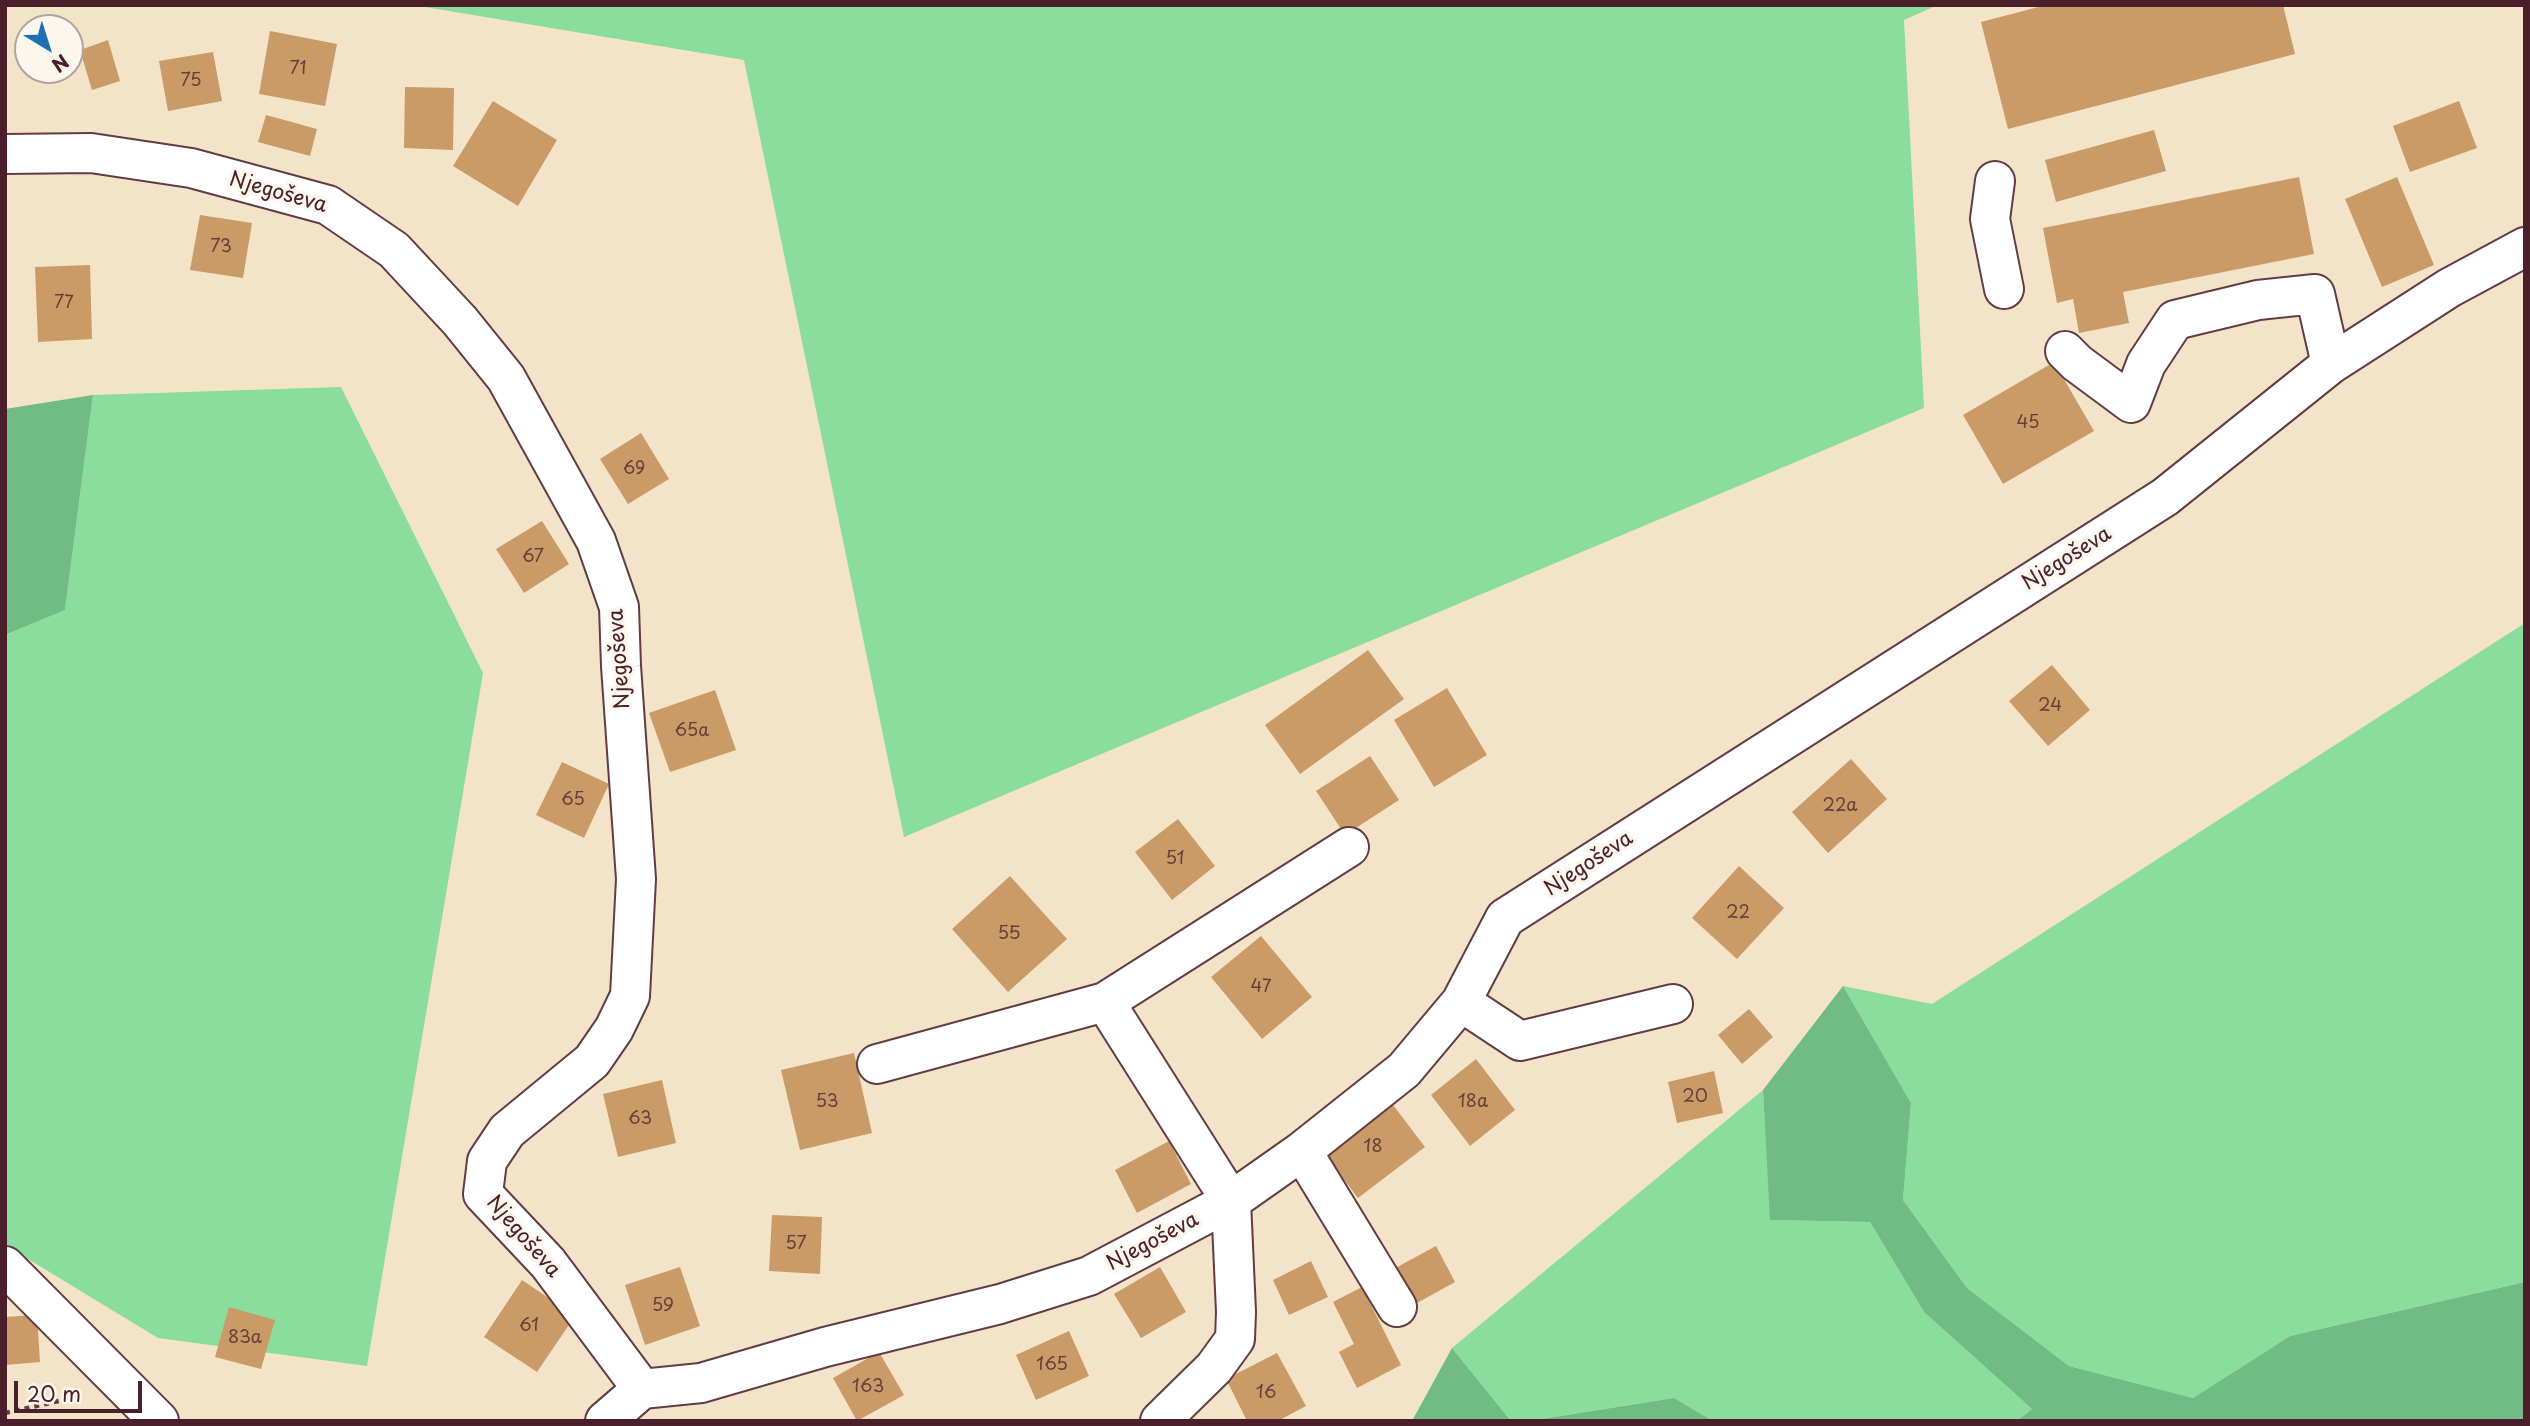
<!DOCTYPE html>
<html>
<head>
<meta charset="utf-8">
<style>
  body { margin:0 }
  #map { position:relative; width:2530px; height:1426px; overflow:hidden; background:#f3e3c8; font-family:"Playpen Sans",sans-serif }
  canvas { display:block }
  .frame { position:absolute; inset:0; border:7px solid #4a1f2b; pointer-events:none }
  .north { position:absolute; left:14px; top:14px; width:70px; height:70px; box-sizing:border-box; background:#fbf7ec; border:2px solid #b4a19f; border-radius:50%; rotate:142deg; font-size:19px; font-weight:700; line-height:28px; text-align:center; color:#4a1f2b }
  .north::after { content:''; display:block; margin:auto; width:24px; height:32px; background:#1f6fb2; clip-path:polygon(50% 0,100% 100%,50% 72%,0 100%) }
  .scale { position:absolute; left:14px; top:1381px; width:128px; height:32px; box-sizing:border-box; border:4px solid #4a1f2b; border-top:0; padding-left:9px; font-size:21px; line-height:24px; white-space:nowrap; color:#4a1f2b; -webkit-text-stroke:5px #fbf7ec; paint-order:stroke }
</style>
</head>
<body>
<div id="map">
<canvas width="2530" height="1426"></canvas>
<div class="frame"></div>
<div class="north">N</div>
<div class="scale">20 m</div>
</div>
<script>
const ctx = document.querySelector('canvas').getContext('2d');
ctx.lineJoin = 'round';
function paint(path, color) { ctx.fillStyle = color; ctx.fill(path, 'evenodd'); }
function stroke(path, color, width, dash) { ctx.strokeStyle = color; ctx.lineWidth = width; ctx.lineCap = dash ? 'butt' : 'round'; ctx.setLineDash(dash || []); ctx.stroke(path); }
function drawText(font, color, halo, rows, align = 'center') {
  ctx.font = font + ' "Playpen Sans",sans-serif'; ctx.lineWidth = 7; ctx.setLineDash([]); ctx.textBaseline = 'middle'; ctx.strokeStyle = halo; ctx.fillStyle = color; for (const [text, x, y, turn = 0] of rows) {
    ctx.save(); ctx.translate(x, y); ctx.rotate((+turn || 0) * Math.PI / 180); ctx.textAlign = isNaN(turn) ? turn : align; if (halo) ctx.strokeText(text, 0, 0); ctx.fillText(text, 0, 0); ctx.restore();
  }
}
paint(new Path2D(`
  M413,5H1938L1904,20L1924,408L904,837L744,60Z
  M341,387L483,673L367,1366L158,1338L5,1245V635L65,610L93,395Z
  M2525,623V1282L2290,1336L2193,1398L2069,1366L1967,1288L1903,1200L1911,1103L1843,986L1932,1004Z
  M1763,1090L1771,1220L1870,1222L1924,1312L2032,1409L2017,1421H1713L1674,1398L1529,1421H1511L1452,1348Z`), '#8bdd9d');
paint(new Path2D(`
  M93,395L65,610L5,635V409Z
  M1843,986L1911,1103L1903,1200L1967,1288L2069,1366L2193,1398L2290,1336L2525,1282V1421H2017L2032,1409L1924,1312L1870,1222L1770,1220L1763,1090Z
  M1452,1348L1511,1421H1412Z
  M1674,1398L1713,1421H1529Z`), '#70bc84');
paint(new Path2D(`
  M2046,5H2283L2295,54L2008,129L1981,22Z
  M270,31L337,44L325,106L259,94Z
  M108,40L120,81L92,90L80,50Z
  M213,52L222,101L168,111L159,61Z
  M405,87L454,88L453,150L404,148Z
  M493,101L557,140L518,206L453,166Z
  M2459,101L2477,148L2410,172L2393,126Z
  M266,115L317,129L310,156L258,142Z
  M2154,130L2166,171L2056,202L2045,160Z
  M2299,177L2314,254L2123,292L2129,323L2079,333L2073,299L2057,303L2043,228Z
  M2397,177L2434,265L2382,287L2345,199Z
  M200,215L252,223L243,278L190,270Z
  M90,265L92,339L38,342L35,267Z
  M2054,362L2094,431L2003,484L1963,415Z
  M641,433L669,479L628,504L600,459Z
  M542,521L569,564L524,593L496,549Z
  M1368,650L1404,699L1300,774L1265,725Z
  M2052,665L2090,710L2048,746L2009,701Z
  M1447,688L1487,755L1434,787L1394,720Z
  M715,690L736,750L670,772L649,713Z
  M1370,756L1399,800L1345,835L1316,791Z
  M1851,759L1887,799L1828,853L1792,812Z
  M562,762L609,784L584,838L536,815Z
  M1178,819L1215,866L1172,900L1135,852Z
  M1739,866L1784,908L1737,959L1692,918Z
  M1010,876L1067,939L1008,992L952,929Z
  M1261,936L1312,997L1262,1039L1211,977Z
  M1749,1009L1773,1037L1742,1064L1718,1035Z
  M854,1053L872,1133L800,1150L781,1070Z
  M1476,1059L1515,1110L1470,1146L1431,1095Z
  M1714,1071L1723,1113L1677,1123L1668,1082Z
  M662,1080L676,1143L618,1157L603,1094Z
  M1387,1097L1425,1147L1358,1198L1320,1148Z
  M1169,1141L1191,1184L1137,1213L1115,1170Z
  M772,1215L822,1217L820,1274L769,1271Z
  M1436,1246L1455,1282L1408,1308L1388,1272Z
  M1311,1261L1328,1297L1289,1315L1273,1280Z
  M680,1267L700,1326L645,1345L625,1285Z
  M1160,1267L1186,1312L1141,1338L1114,1294Z
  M522,1280L575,1316L537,1372L484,1337Z
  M1362,1287L1401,1365L1357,1388L1339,1352L1354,1344L1333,1302Z
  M229,1307L275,1320L261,1369L215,1357Z
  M37,1315L40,1362L5,1365V1317Z
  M1069,1331L1089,1376L1036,1400L1016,1355Z
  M879,1352L904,1395L857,1421L833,1378Z
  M1277,1353L1306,1406L1278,1421H1247L1226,1379Z`), '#cb9b67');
const minor = new Path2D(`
  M5,154L91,153L191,168L328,205L394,250L460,321L506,378L596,541L619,607L621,666L636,879L630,996L614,1029L592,1061L507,1131L487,1161L483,1194L548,1263L642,1389
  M1995,181L1990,219L2004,289
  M2065,351L2077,363L2131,403L2146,364L2175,320L2258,300L2315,294L2331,364
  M1105,1002L1231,1201L1236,1312L1235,1339L1214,1368L1160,1421
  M1461,1002L1520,1041L1673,1004
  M877,1064L1105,1002L1349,847
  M1302,1151L1397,1307
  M5,1266L159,1421
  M605,1421L642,1389L701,1383L825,1347L1000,1304L1089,1276L1231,1201L1302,1151L1404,1070L1461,1002L1505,918L2165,497L2331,364L2449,288L2525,247`);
stroke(minor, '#633c43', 42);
stroke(new Path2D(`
  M5,1413L77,1397`), '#633c43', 4.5, [5, 5]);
stroke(minor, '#fff', 38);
drawText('18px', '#6a3e3a', null, [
  ["71",298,69],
  ["75",191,81],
  ["73",221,247],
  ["77",64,303],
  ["45",2028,423],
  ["69",634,469],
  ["67",533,557],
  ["24",2050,706],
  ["65a",692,731],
  ["65",573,800],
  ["22a",1840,806],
  ["51",1175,859],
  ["22",1738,913],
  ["55",1009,934],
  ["47",1261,987],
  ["20",1695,1097],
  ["53",827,1102],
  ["18a",1473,1102],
  ["63",640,1119],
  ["18",1373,1147],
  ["57",796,1244],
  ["59",663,1306],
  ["61",529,1326],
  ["83a",245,1338],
  ["165",1052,1365],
  ["163",868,1387],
  ["16",1266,1393]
]);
drawText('21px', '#4a1f2b', '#fbf7ec', [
  ["Njegoševa",278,193,16],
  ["Njegoševa",2067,559,-32],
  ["Njegoševa",620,659,-94],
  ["Njegoševa",1589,864,-33],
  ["Njegoševa",523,1237,49],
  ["Njegoševa",1153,1242,-28]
]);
</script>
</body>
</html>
